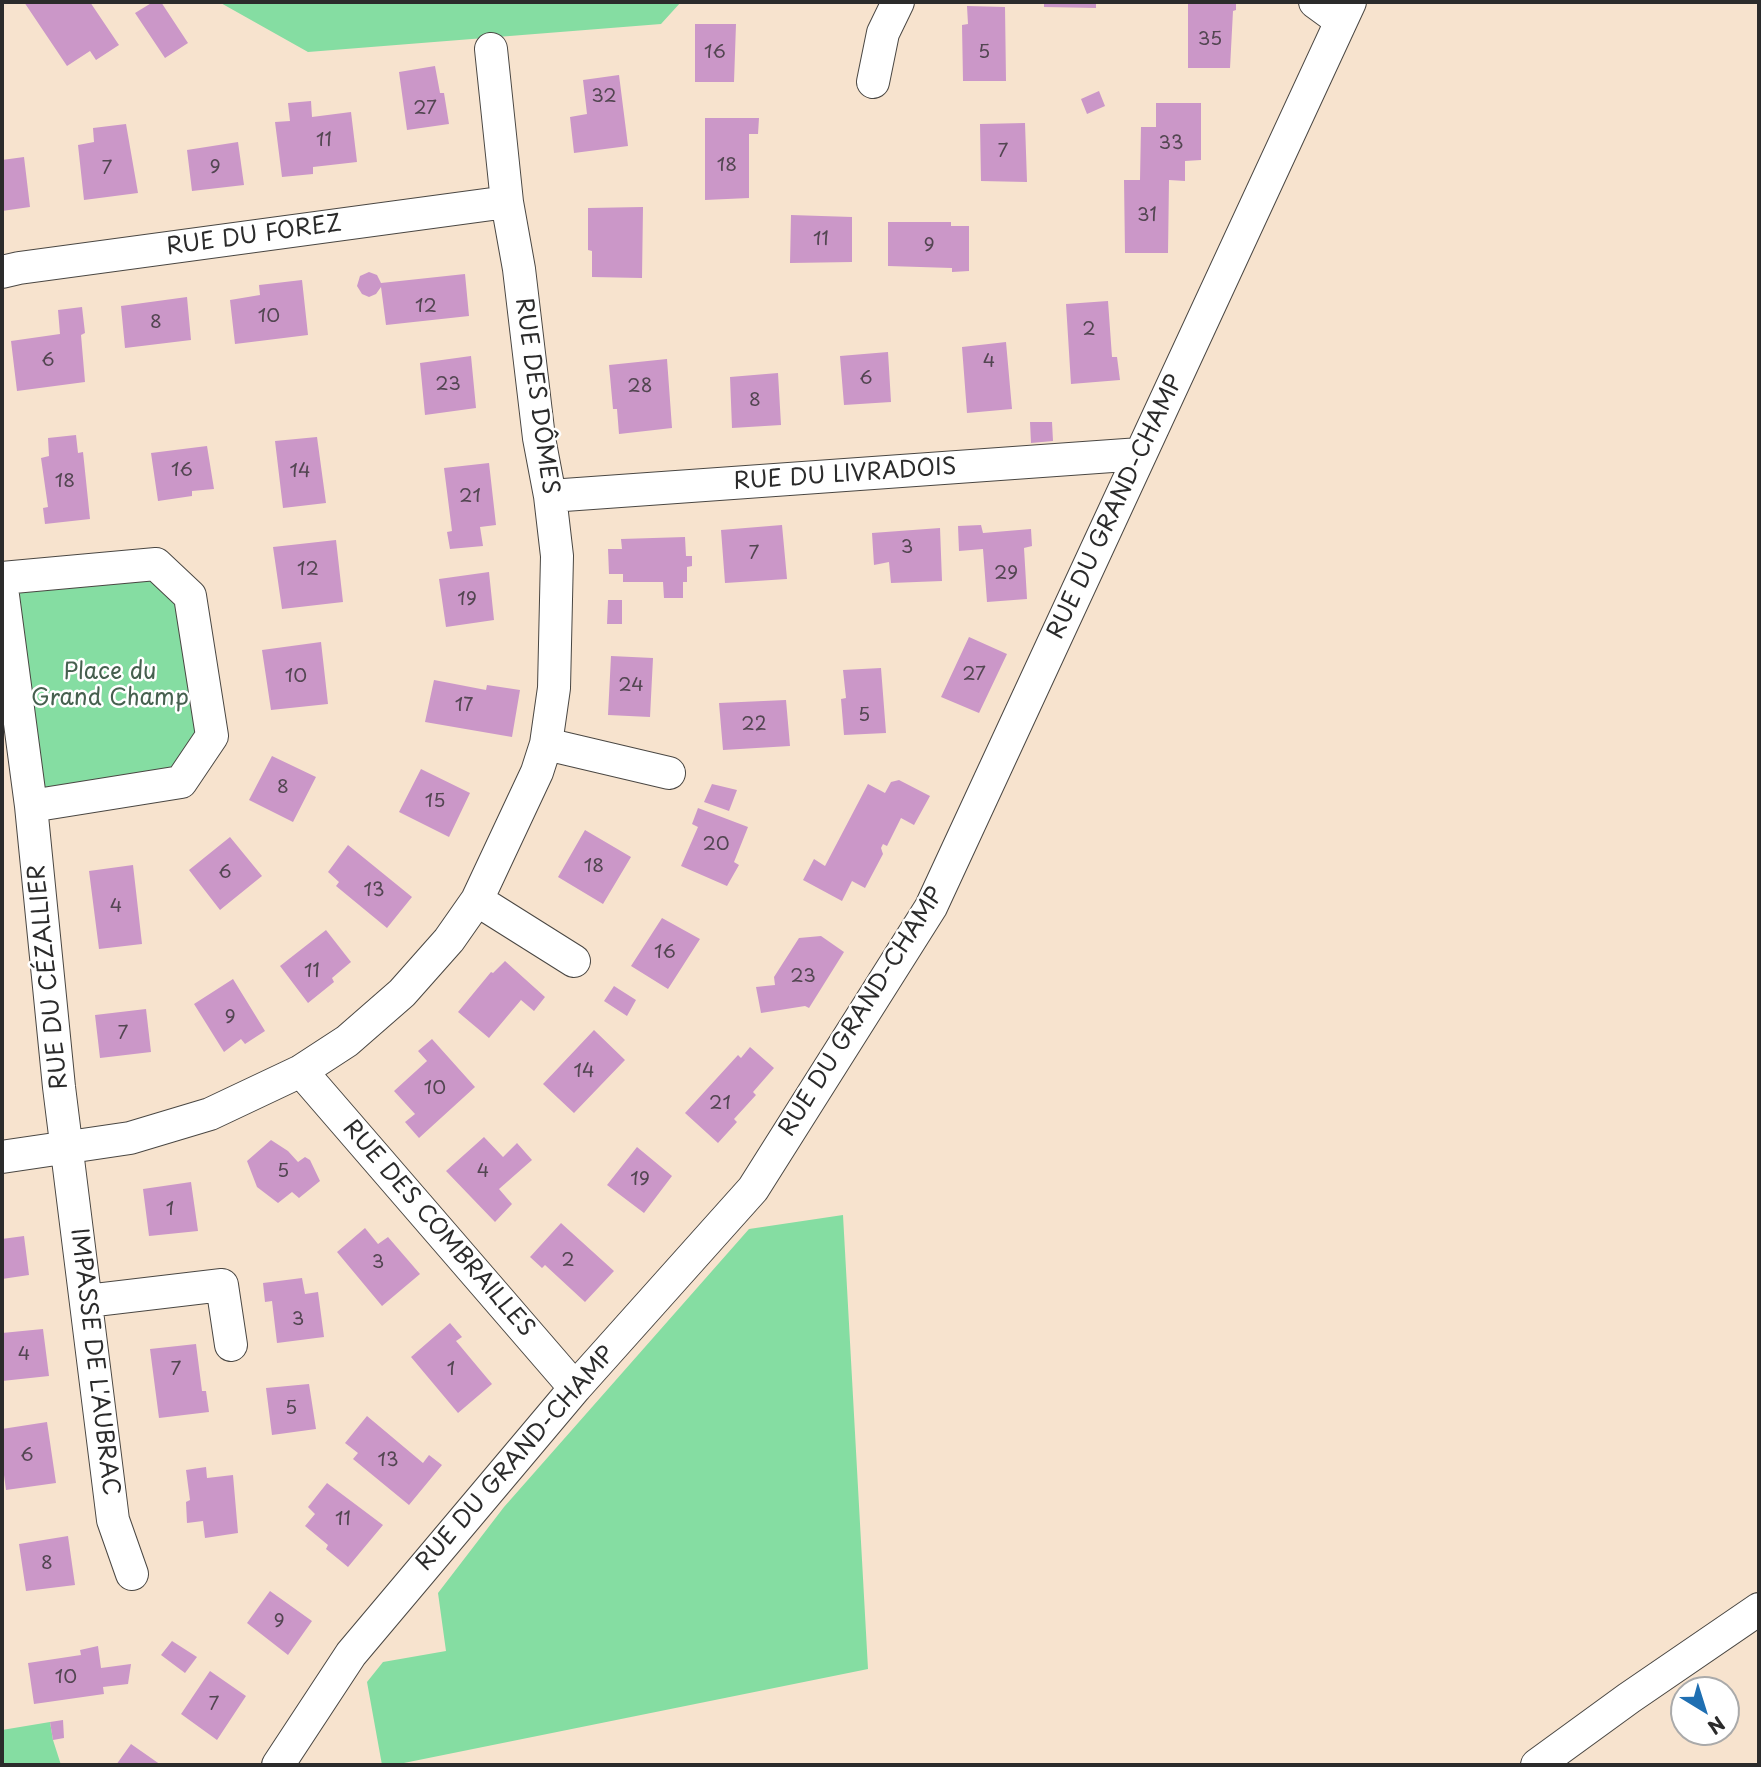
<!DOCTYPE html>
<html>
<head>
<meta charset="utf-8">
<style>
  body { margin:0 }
  #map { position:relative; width:1761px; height:1767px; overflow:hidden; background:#f7e3ce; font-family:"Playpen Sans",sans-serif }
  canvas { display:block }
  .frame { position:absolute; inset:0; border:4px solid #2b2b2b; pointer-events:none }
  .north { position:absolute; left:1670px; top:1676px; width:70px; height:70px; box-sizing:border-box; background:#fff; border:2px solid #aaa; border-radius:50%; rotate:142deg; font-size:19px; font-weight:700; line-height:28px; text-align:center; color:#2b2b2b }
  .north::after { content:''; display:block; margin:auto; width:24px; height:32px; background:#1f6fb2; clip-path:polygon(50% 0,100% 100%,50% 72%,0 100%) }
</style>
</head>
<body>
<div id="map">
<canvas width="1761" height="1767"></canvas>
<div class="frame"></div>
<div class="north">N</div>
</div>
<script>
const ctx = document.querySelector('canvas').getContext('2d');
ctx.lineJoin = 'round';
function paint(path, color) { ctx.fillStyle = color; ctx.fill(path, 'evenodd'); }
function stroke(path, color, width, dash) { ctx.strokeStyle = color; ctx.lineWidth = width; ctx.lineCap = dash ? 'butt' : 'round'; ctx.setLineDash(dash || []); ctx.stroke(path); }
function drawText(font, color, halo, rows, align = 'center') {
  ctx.font = font + ' "Playpen Sans",sans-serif'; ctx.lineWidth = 5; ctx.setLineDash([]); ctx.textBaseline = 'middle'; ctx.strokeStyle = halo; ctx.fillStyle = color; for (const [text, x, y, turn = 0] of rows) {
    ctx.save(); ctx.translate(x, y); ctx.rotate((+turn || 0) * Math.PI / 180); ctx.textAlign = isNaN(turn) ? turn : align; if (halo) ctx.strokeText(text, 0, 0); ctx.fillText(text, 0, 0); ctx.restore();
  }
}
paint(new Path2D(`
  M219,2H681L661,24L308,52Z
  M156,564L190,596L212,736L181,782L31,806L2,588Z
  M843,1215L868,1669L394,1765H382L367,1682L383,1662L446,1651L438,1593L504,1507L749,1229Z
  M50,1722L53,1740L61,1765H2V1730Z`), '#85dda2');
paint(new Path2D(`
  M24,2H90L119,45L96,60L90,51L67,66Z
  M153,2H161L188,43L165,58L135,13Z
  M1044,2H1096V8L1044,7Z
  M1188,2H1236V10L1233,11L1230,68H1188Z
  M967,6L1005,7L1006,81H963L962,25L968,24Z
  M695,24H736L734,82H695Z
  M435,66L440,93H444L449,124L407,130L399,72Z
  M619,75L628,146L574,153L570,117L587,114L583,80Z
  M1099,91L1105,106L1087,114L1081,99Z
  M311,101L312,117L351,112L357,162L313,167V174L282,177L275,122L290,121L288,103Z
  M1156,103H1201V160L1185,161V181L1169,180L1168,253H1125L1124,180H1140L1141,127H1156Z
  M705,118H759L758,134H749V198L705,200Z
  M1025,123L1027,182L981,181L980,124Z
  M126,124L138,193L84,200L78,145L94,142L93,128Z
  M238,142L244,185L192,191L187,150Z
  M24,157L30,207L2,211V160Z
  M643,207L642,278L592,277V251L588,250V208Z
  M791,215L852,217V262L790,263Z
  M888,222H951V226H969V271L952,272V268L888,266Z
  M369,272L377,275L381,283L465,274L469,316L386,325L381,287L376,294L369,297L362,294L357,286L360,276Z
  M302,280L308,335L235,344L230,300L260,295L259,285Z
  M187,297L191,340L125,348L121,306Z
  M1108,301L1112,357H1117L1120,380L1071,384L1066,304Z
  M82,307L85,333L81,335L85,382L17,391L11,341L60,334L58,310Z
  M1006,342L1012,409L967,413L962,347Z
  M888,352L891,402L844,405L840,356Z
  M471,356L476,408L425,415L420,363Z
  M667,359L672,428L619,434L617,409H613L609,365Z
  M778,373L781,425L732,428L730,377Z
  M1030,422H1052L1053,441L1031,443Z
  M76,435L78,453L83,452L90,519L45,524L43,508L48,507L41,458L49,456L48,438Z
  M317,437L326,503L283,508L275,441Z
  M207,446L214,489L192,491V496L158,501L151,453Z
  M489,463L496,525L480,527L483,546L450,549L447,532L452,531L444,468Z
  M782,525L787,579L725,583L721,530Z
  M981,525L983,533L1031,529L1032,546L1024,548L1027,599L987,602L983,549L959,551L958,526Z
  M940,528L942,581L891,583L889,562L874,565L872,533Z
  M685,537L686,556H692V566L687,567V582H683V598H664L663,582H623V574H609L608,549H622L621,539Z
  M336,540L343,602L282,609L273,547Z
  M489,572L494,620L446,627L439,579Z
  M608,600H622V624H607Z
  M969,637L1007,654L979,713L941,697Z
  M321,642L328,704L271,710L262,650Z
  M611,656L653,658L650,717L608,715Z
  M881,668L886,733L844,735L841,699L846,698L843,670Z
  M434,680L486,690L487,685L520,690L512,737L425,722Z
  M786,700L790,746L723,750L719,703Z
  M272,756L316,777L293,822L249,800Z
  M421,769L470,793L449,837L399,812Z
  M899,780L930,796L914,825L901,818L887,846L883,844L881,848L883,854L865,888L852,881L842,901L803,880L814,859L825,866L868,784L885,793L891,782Z
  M712,784L737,790L729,811L704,802Z
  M698,808L748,827L734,862L739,865L727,886L681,866L698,827L692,824Z
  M585,830L631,857L603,904L558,877Z
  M230,837L262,876L220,910L189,870Z
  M348,845L412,897L387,928L336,886L339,882L328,872Z
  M133,865L142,944L99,949L89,871Z
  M662,918L700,939L668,989L631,966Z
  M326,930L351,962L332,978L334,982L308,1003L280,966Z
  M821,936L844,952L809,1008L805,1006L761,1013L756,987L775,985L774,977L799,938Z
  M505,961L545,997L534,1011L521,1000L489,1038L458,1012L491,972L493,973Z
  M233,979L265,1031L245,1044L241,1039L224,1052L194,1004Z
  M614,986L636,1000L627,1016L604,1001Z
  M146,1009L151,1052L100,1058L95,1015Z
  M594,1030L625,1060L574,1113L543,1084Z
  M432,1039L475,1087L419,1138L405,1122L415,1114L394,1091L427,1061L418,1051Z
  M750,1047L774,1068L753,1092L756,1095L734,1119L737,1122L718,1143L685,1113L738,1055L741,1058Z
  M484,1137L503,1157L517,1143L532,1160L499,1189L512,1204L495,1222L446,1171Z
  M271,1140L288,1151L298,1162L305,1157L310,1160L320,1181L299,1198L292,1192L278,1203L257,1187L247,1161Z
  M637,1147L672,1176L644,1213L607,1185Z
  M191,1182L198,1231L149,1236L143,1189Z
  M561,1223L614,1271L585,1302L545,1265L542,1268L530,1257Z
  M365,1228L378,1244L388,1237L420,1274L382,1306L337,1252Z
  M24,1236L29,1275L2,1279V1239Z
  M302,1278L305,1294L318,1292L324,1337L277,1343L272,1301L265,1302L263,1283Z
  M450,1323L462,1337L456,1341L492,1384L458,1413L411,1357Z
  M43,1329L49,1376L2,1381V1333Z
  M196,1344L202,1391H206L209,1412L159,1418L150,1349Z
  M309,1384L316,1429L272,1435L266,1388Z
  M367,1416L423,1463L429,1455L442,1465L409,1505L353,1459L358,1453L345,1443Z
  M47,1422L56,1483L6,1490L2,1460V1429Z
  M206,1467L207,1478L233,1475L238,1533L205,1538L203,1521L187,1523L186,1502L190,1500L186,1470Z
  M327,1483L383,1525L348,1567L326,1549L328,1545L305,1526L315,1514L308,1507Z
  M68,1536L75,1585L26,1591L19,1544Z
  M270,1591L312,1621L288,1655L247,1623Z
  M172,1641L197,1657L185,1673L161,1655Z
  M98,1646L101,1668L131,1664L128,1684L103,1687L104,1694L34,1704L28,1663L81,1655L80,1650Z
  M210,1671L246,1696L217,1740L181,1714Z
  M63,1720L64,1738L53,1740L50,1722Z
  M131,1744L161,1765H116Z`), '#cb97c8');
const street = new Path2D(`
  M1315,2L1341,21
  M873,82L883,33L898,2
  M2,272L19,268L507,202
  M550,496L1140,454
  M2,578L156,564L190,596L212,736L181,782L31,806
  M2,588L31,806L59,1087L113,1520L132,1574
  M546,744L669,773
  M477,900L574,961
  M301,1071L575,1388
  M2,1157L130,1138L210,1114L301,1071L347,1041L402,993L449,940L477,900L537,772L546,744L554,688L557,556L550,496L539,438L519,269L507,202L491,49
  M87,1301L222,1285L231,1345
  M278,1765L351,1654L575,1388L753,1189L931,907L1350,2
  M1537,1765L1629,1698L1759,1609`);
stroke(street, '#4a4743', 34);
stroke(street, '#fff', 32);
drawText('19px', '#534652', null, [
  ["35",1210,40],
  ["16",715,53],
  ["5",984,53],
  ["32",604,97],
  ["27",425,109],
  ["11",324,141],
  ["33",1171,144],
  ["7",1003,152],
  ["18",727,166],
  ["9",215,168],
  ["7",107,169],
  ["31",1147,216],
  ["11",821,240],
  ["9",929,246],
  ["12",426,307],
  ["10",269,317],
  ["8",156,323],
  ["2",1089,330],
  ["6",48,361],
  ["4",989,362],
  ["6",866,379],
  ["23",448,385],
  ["28",640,387],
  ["8",755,401],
  ["16",182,471],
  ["14",300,472],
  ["18",65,482],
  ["21",470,497],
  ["3",907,548],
  ["7",754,554],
  ["12",308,570],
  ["29",1006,574],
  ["19",467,600],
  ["27",974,675],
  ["10",296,677],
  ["24",631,686],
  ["17",464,706],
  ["5",864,716],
  ["22",754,725],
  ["8",283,788],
  ["15",435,802],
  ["20",716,845],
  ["18",594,867],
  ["6",225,873],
  ["13",374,891],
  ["4",116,907],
  ["16",665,953],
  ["11",312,972],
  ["23",803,977],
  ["9",230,1018],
  ["7",123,1034],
  ["14",584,1072],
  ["10",435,1089],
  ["21",720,1104],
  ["5",283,1172],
  ["4",483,1172],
  ["19",640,1180],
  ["1",170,1210],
  ["2",568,1261],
  ["3",378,1263],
  ["3",298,1320],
  ["4",24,1355],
  ["7",176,1370],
  ["1",451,1370],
  ["5",291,1409],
  ["6",27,1456],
  ["13",388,1461],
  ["11",343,1520],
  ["8",47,1564],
  ["9",279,1622],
  ["10",66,1678],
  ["7",214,1705]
]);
drawText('23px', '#2b2b2b', '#fff', [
  ["RUE DU FOREZ",254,236,-8],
  ["RUE DES DÔMES",536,396,82],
  ["RUE DU LIVRADOIS",845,475,-4],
  ["RUE DU GRAND-CHAMP",1116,507,-65],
  ["RUE DU CÉZALLIER",49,977,-96],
  ["RUE DU GRAND-CHAMP",862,1012,-58],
  ["RUE DES COMBRAILLES",438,1229,49],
  ["IMPASSE DE L'AUBRAC",94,1362,83],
  ["RUE DU GRAND-CHAMP",516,1459,-49]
]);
drawText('23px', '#46604f', '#fff', [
  ["Place du",110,673],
  ["Grand Champ",110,699]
]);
</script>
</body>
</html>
